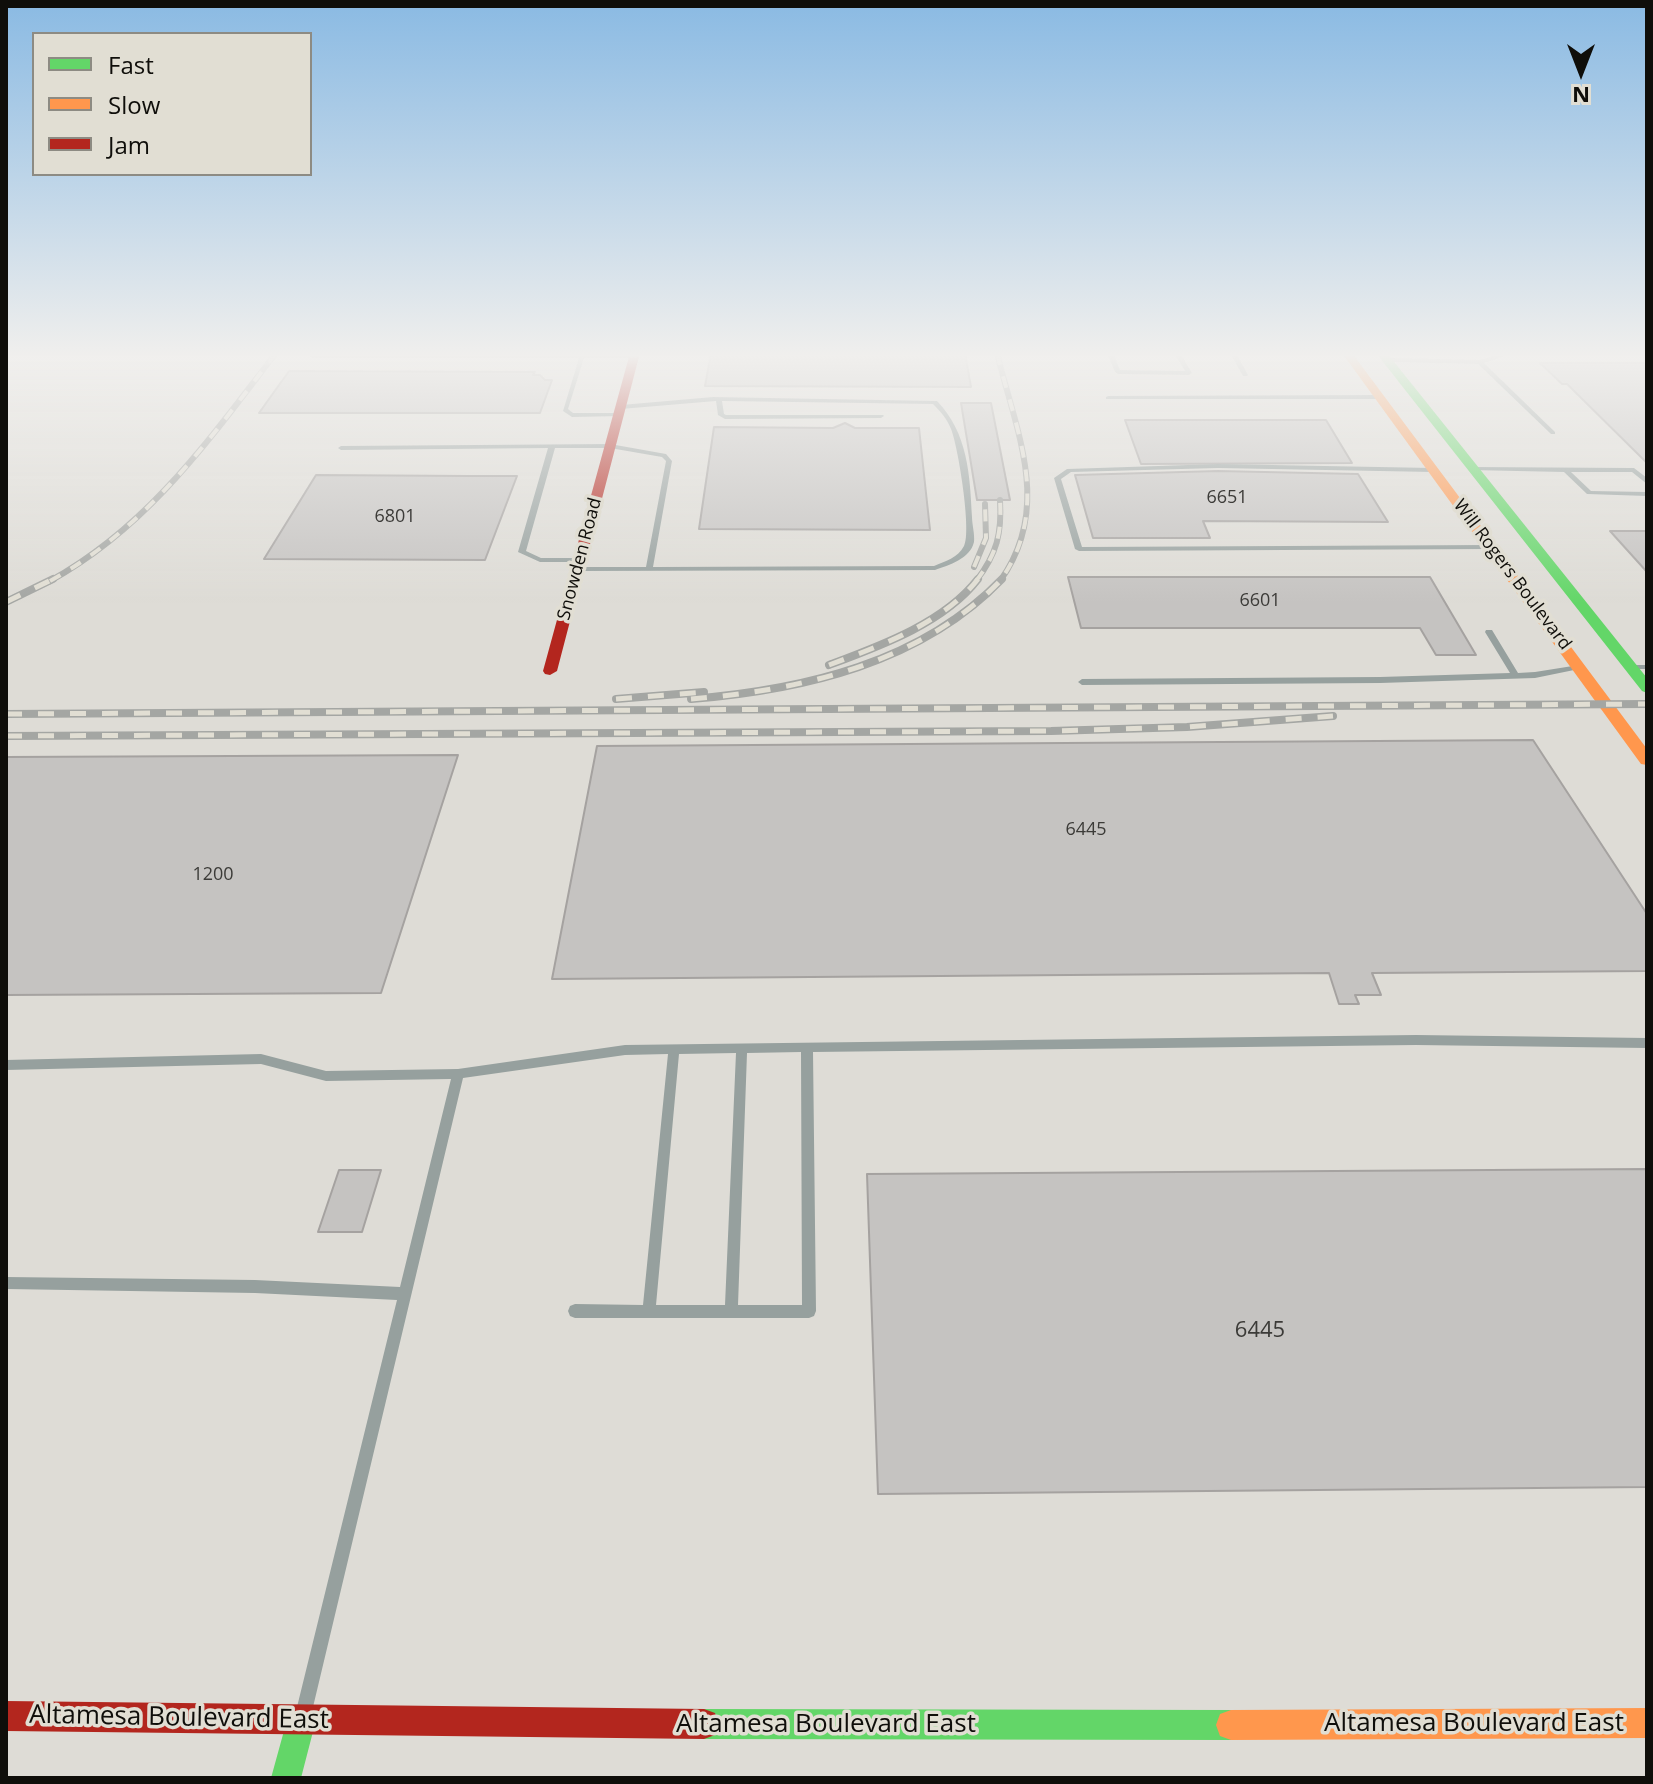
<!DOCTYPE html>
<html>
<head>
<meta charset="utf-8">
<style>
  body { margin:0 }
  #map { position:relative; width:1653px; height:1784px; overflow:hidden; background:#dedcd6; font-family:"Open Sans",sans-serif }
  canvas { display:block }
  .frame { position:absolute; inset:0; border:8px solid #0f0e0a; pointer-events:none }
  .legend { position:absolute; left:32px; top:32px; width:280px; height:144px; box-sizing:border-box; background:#e1ded3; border:2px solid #8d8b83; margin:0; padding:10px 14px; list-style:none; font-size:24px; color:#0f0e0a }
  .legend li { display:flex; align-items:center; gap:16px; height:40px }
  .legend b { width:40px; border:2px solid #8d8b83 }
  .north { position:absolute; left:1541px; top:32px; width:80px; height:80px; -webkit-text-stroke:6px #e1ded3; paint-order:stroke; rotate:180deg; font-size:22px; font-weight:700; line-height:32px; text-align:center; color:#0f0e0a }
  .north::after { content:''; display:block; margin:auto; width:28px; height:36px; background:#0f0e0a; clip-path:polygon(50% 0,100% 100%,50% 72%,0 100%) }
</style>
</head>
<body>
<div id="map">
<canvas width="1653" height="1784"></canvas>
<div class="frame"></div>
<ul class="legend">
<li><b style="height:10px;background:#63d668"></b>Fast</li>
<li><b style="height:10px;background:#ff974d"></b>Slow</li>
<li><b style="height:10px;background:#b3261e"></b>Jam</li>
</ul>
<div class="north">N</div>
</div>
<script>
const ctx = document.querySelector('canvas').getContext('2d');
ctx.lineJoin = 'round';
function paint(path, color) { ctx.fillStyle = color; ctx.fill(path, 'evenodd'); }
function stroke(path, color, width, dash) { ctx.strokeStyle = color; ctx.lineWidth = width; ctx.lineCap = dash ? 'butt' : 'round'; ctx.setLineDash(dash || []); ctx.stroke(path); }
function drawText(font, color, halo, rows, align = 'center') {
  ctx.font = font + ' "Open Sans",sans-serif'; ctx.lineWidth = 7; ctx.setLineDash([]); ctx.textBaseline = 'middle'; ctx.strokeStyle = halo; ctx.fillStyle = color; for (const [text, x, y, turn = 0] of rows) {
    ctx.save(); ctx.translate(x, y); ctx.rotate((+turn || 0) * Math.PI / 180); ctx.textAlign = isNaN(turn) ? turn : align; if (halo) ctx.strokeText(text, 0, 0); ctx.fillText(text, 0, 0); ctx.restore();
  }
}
const building = new Path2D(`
  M711,353H965L971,387L705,386Z
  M1540,363H1647V463L1567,384H1562Z
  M289,371L535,372L533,375H540L545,380H552L540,413H259Z
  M961,403H991L1010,500H977Z
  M1125,420H1326L1352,463L1141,464Z
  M845,423L855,428H919L930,530L699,529L714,427L833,428Z
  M1218,471L1358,474L1388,522L1203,521L1210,538H1093L1075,475Z
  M316,475L472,476H517L485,560L264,559Z
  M1610,531H1647V572Z
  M1068,577H1430L1476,655H1436L1420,628H1081Z
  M1533,740L1647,914V971L1372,973L1381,995H1355L1359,1004H1339L1329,973L552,979L597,746Z
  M458,755L381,993L6,995V757Z
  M1647,1169V1487L878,1494L867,1174Z
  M339,1170H381L362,1232H318Z`);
paint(building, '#c5c3c1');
stroke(building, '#a5a2a0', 2);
paint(new Path2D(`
  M580,353L634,354L637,356L634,358H584L568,409L573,413H618L620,414V416L572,417L563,411L579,358H312L309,356L312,354Z
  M1107,353H1113L1120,370L1185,371L1174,353H1180L1192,373L1189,375L1118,374L1115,372Z
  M1230,353H1236L1248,375L1247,376H1243Z
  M1503,353H1513L1484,363L1555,432V434H1551L1478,364L1387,362L1384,360L1387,358L1480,360Z
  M1108,396L1379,395L1382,397L1379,399H1106V397Z
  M713,397L937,401C968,433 970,475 972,517C972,524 975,535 974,542C970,559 949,565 935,570L577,571L573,569L574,567H646L666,461L662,457L610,448H555L526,551L541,558H580L584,560L580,562H540L518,552L548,448L341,450L338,448L341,446L610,444L666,454L672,461L653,567L934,566C945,561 958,558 964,546C972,532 958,446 951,429C947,419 941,412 933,404L722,401L724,414L726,415H883L884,416L881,418L725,419L718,415L716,401L621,409L618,407L621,405Z
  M1218,464L1433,468L1436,470L1433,472L1218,468L1071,472L1061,479L1082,547L1489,545L1493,547L1489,549L1079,551L1075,549L1054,478L1067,469Z
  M1472,467L1634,468L1647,478V484L1632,472H1571L1591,491L1647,492V496L1587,494L1564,472L1470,470L1469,469Z
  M1486,630H1492L1518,673L1535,672L1579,665L1583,667L1579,669L1535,678L1380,683L1082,685L1078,682L1082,679L1380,677L1510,673L1485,632Z
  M1628,665H1647V669H1628Z
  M1416,1035L1647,1038V1048L1416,1045L813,1052L816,1311L814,1316L809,1318H575L570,1316L568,1311L570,1306L575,1304L643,1305L668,1054L625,1055L463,1078L313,1707L311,1713L305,1715L299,1713L297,1707L397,1300L255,1293L6,1289V1277L255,1280L400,1287L451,1079L326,1081L261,1064L6,1070V1060L261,1054L326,1071L458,1069L625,1045ZM801,1052L802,1305H738L747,1053ZM736,1053L725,1305H656L679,1054Z`), '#96a09e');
paint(new Path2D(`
  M1376,353H1387L1647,678V693L1642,691Z
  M301,1705L312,1709L316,1720L301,1778H271L290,1709Z
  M704,1709L1231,1710L1242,1714L1246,1725L1242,1736L1231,1740L704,1739L693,1735L689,1724L693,1713Z`), '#63d668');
paint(new Path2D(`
  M1342,353H1352L1647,749V765L1641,764Z
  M1647,1708V1738L1231,1740L1220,1736L1216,1725L1220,1714L1231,1710Z`), '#ff974d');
paint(new Path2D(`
  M630,353H640L557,671L550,675L545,674L543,671Z
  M6,1701L704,1709L715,1713L719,1724L715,1735L704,1739L6,1731Z`), '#b3261e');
const railFar1 = new Path2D(`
  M997,353C1016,432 1053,507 1000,581
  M974,567L986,538L985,504
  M50,581C148,527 209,440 276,353
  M976,581C997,554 1002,533 1000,500`);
const rail = new Path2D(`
  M6,602L53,579
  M829,665C880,646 944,623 978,579
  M616,699L704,692
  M691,699C803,690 921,663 1002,579
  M6,714L1647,704
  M6,736L1051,731L1187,727L1333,716`);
stroke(railFar1, '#a4a6a3', 6);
stroke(rail, '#a4a6a3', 8);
stroke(railFar1, '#e1ded3', 4, [12]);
stroke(rail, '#e1ded3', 5, [16]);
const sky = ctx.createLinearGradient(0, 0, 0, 603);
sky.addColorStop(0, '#8abae3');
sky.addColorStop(0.59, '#f0efed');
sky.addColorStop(1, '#f0efed00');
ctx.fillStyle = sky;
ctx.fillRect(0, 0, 1653, 603);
drawText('18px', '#3c3b38', null, [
  ["6651",1227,498],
  ["6801",395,517],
  ["6601",1260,601],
  ["6445",1086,830],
  ["1200",213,875]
]);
drawText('18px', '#0f0e0a', '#e1ded3', [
  ["Snowden Road",580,559,-75],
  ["Will Rogers Boulevard",1512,575,53]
]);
drawText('22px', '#3c3b38', null, [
  ["6445",1260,1331]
]);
drawText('26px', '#0f0e0a', '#e1ded3', [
  ["Altamesa Boulevard East",179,1718,1],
  ["Altamesa Boulevard East",1474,1724],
  ["Altamesa Boulevard East",826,1725]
]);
</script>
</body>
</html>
